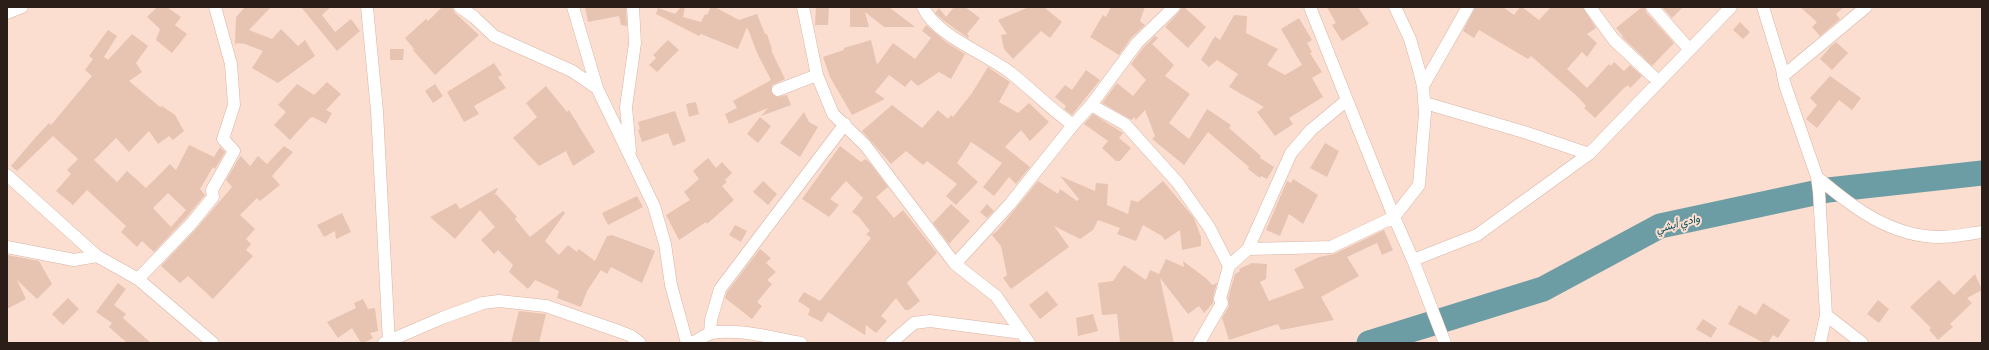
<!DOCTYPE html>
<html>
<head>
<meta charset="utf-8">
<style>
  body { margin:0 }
  #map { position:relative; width:1989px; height:350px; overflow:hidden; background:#fcded0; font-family:"PT Sans Narrow",sans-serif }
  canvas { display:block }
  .frame { position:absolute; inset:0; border:8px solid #2b1d17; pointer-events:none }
</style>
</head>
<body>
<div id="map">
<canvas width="1989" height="350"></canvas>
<div class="frame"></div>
</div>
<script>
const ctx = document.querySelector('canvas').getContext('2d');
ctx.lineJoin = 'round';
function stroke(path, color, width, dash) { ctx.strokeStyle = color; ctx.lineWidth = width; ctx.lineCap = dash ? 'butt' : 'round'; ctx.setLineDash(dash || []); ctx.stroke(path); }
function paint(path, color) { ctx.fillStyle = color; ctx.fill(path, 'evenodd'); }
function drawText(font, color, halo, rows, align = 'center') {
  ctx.font = font + ' "PT Sans Narrow",Vazirmatn,sans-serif'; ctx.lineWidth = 4; ctx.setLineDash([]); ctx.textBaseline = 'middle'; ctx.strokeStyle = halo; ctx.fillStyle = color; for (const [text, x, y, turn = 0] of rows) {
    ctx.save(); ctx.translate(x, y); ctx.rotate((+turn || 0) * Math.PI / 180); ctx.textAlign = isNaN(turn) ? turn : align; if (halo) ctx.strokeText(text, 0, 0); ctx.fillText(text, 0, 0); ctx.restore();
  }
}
stroke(new Path2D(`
  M1369,343L1543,289L1660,226L1828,190L1982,173`), '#6c9da4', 25);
paint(new Path2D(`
  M157,7H167L181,17L175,25L187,34L172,53L156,40L160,29L147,17Z
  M245,7H271L249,30L272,39L281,29L298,46L305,40L315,56L278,83L252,68L263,51L245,44L237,43L235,45L236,17Z
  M301,7H331L322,15L335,32L351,19L360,31L337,51Z
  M442,7H452L455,13L479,35L435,75L412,49L415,50L405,38L426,19L428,21Z
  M585,7H626L627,26L621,25L619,16L588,22Z
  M681,7H685L683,17L701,22L705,14L707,15L711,7H715L739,20L757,14L765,34H767L772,49L771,50L785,79L772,85L771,92L777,97L787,95L791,105L761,116L768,108L729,124L725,114L737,108L733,101L771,80L758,55L747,27L738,49L701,34L699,36L656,14L658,8L675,14Z
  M816,7H829L828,25H815Z
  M850,7H889L915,27H884L865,12L869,27H850Z
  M954,7H965L980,18L967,34L969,36L968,38L944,21L935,13L939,8L946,17Z
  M1029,7H1044L1062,22L1050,38L1041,31L1013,59L1004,49L1001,35L1007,34L998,20Z
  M1111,7H1145L1140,21L1145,25L1131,38L1119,55L1090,37L1103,15L1106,17Z
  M1182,7H1184L1206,27L1188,48L1165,27L1179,12Z
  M1327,7H1358L1369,24L1342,41L1332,25L1336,23Z
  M1475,7H1503L1514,15L1520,7H1522L1539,20L1551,7H1583L1596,28L1587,34L1597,43L1587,57L1582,52L1567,69L1587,88L1609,64L1611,66L1614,62L1624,71L1630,65L1642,76L1630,88L1628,85L1624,88L1595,118L1584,108L1586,106L1578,97L1531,56L1528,59L1479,30L1474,38L1463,31Z
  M1642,7H1645L1646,12L1674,43L1652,66L1622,37L1623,36L1616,28Z
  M1662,7H1683L1672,18Z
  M1800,7H1844L1836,14L1840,19L1820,36L1812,27L1817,22Z
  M1234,15L1247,16L1246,33L1278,49L1267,65L1285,75L1302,65L1281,29L1299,18L1312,40L1307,43L1312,52L1310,53L1322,72L1312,78L1323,97L1289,118L1293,124L1275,136L1257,112L1264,107L1229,87L1238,74L1217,60L1209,67L1201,60L1215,36L1220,40Z
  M1740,22L1750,32L1743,39L1733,30Z
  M926,25L946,42L965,54L951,79L939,72L918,86L911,80L905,87L889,75L875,92L885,99L852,115L830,77L823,57L844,50V48L871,40L877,65L893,43L915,59L931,38L922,31Z
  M108,30L117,36L104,57L108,60L132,34L148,46L136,63L142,72L129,81L160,107L162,106L175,115L184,131L173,140L169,136L158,144L149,131L129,152L116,138L94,160L117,182L127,171L146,188L170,164L176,170L189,145L214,157L220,147L225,152L215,169L213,167L200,189L205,195L185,219L154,252L142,241L137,247L121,232L126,226L87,190L73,205L56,191L71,174L67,170L78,159L53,136L17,171L11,166L35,138L49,123L51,125L92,76L85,70L93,59L89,56ZM168,193L186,210L171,227L153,208Z
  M1155,36L1158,38L1152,44L1174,65L1165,76L1190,94L1169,123L1189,139L1207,109L1231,125L1229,128L1261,156L1260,158L1274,167L1267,179L1261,176L1260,178L1248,169L1249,167L1208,132L1184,165L1152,139L1155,136L1145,110L1136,120L1134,117L1132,120L1102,103L1117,83L1133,96L1146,80L1131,64L1143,48Z
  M668,40L679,50L657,72L649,65L656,58L653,55Z
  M1838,40L1836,42L1848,53L1832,70L1820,59L1832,45L1830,47Z
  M390,49H404L403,60H390Z
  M494,63L502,75L498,77L506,88L474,106L479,114L464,122L447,92Z
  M988,67L1010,82L999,102L1018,113L1029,103L1049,122L1030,141L1021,130L1005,147L1030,167L1016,184L1009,177L994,196L983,187L1002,163L971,142L957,163L978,182L956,205L946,196L957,184L927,161L923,165L906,151L891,164L862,131L892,105L922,128L938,110L948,119L951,115L953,117L972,93Z
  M1086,70L1100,80L1072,115L1064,109L1066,106L1055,97L1065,85L1072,90Z
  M1830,76L1861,98L1852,110L1839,100L1817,128L1806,119L1817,105L1810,98Z
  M327,82L341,94L326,110L332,113L326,124L313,117L310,118L290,140L274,125L286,112L278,105L297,84L314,95Z
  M435,84L443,96L433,103L425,91Z
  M546,86L567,112L569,110L595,152L573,166L566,151L539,166L513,138L537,117L526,103Z
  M696,102L699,114L689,117L686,104Z
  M675,111L686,141L673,146L668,133L642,142L638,130L640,129L638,122Z
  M804,112L809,122L818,127L800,157L780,143Z
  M1093,114L1123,133L1119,138L1131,148L1120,161H1116L1102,148L1108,141L1084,124Z
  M760,117L771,126L758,143L747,134Z
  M1325,143L1339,151L1327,177L1310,168Z
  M284,146L293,152L272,176L280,185L260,201L257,198L240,215L255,229L246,239L251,244L246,250L253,256L213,299L188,276L180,283L161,266L196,229L232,187L226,180L239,158L241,156L250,166L258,156L267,164Z
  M840,146L861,162L865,159L869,162L888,187L876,197L894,218L903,210L937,253L907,283L920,301L909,310H905L896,298L881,316L887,321L876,333L866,325L865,335L828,312L822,322L808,315L810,309L798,301L804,292L820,301L871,238L866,234L870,231L859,217L852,212L863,198L846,181L830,199L839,205L829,217L802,199Z
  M708,158L716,168L722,162L732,173L725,180L727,182L722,186L734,200L707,224L706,222L679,240L666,215L690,200L684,192L699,179L693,171Z
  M1060,176L1095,191L1096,183L1108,184L1107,205L1128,214L1131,200L1138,202L1163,181L1194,218L1201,237V246L1182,250L1180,230L1165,240L1162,236L1143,225L1136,241L1117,234L1120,228L1098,220L1093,230L1080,239L1054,226L1069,247L1011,289L1003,278L1007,275L1001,246L992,235L998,230L1038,181L1058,194L1060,189L1077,201L1079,199Z
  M1293,179L1318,195L1303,224L1289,214L1280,236L1266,230L1287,181L1291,183Z
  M763,181L777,194L768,205L753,192Z
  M497,188L498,189L494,195L496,194L517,217L515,219L530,237L563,211L565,213L545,241L559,255L568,245L577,252L579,249L595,261L607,236L612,235L655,251L642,283L611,267L607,274L601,270L587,291L581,307L557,298L559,291L535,280L528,289L509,272L513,265L498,250L494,254L481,240L495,227L480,210L455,239L430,217L456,203L460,209Z
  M637,196L643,207L608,225L602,213Z
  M951,204L970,221L949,244L933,223Z
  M987,204L994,211L987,218L980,212Z
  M342,213L351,232L336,239L335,231L324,237L317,225Z
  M735,225L747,231L741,242L729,235Z
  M1384,230L1393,250L1382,255L1377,243L1347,257L1359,276L1321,297L1334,320L1281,330L1278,324L1229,340L1222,318L1229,306L1228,298L1235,274L1240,271L1239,269L1252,263L1267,264L1266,279L1260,282L1269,301L1304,288L1294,269L1319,257L1334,254Z
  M760,249L771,258L766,263L776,272L767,280L772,284L757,302L762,306L752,319L725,298L727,292Z
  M7,255L39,261L52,284L37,299L17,280L26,299L7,309Z
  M1166,259L1184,267L1183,261L1207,279L1212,285L1217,283L1213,297V303L1204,313L1199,306L1188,314L1160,278L1174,343H1120L1117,314L1102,315L1098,283L1113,281L1124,265L1146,280L1150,270L1159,274Z
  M1975,274L1982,290L1967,298L1972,303L1950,324L1953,327L1938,340L1929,330L1931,328L1910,307L1939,280L1954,295Z
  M118,283L126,289L114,305L126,314L123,318L151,343H127L109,327L112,323L96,312Z
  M1047,291L1058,305L1040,319L1029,305Z
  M68,298L79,309L63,325L52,314Z
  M363,299L368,309L375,308L378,331L370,333L373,338L364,343H361L352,328L338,338L327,322L356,308L354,303Z
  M1878,300L1889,309L1879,323L1867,314Z
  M1763,303L1790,320L1778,338L1773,335L1768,343H1764L1728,324L1739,305L1756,315Z
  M519,311L546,314L539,343H511Z
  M1093,314L1098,331L1078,336L1076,318Z
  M1703,319L1717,328L1711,338L1696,329Z`), '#e7c3b2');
const street = new Path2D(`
  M367,7L377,111L389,343
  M460,7L474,17L494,36L572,71L597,88L654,206L665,244L671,285L687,343
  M573,7L597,88
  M803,7L817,75L833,114L865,145L955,264L996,296L1022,333
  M923,7C936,36 987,54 1011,73C1032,90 1051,109 1073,125L1010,204L955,264
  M1310,7L1347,100
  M1590,7L1614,40L1659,82
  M1652,7L1689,49
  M1763,7L1782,69L1785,85L1817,177L1819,192L1826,315
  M7,13L22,7
  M1783,76L1866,7
  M1423,86L1468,7
  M778,90L817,75
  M1425,103L1524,132L1589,154
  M1091,105L1137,43L1174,7
  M1073,125L1091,105L1125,124L1178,183L1209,227L1229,266
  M630,151L626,107L635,43L633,7
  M7,175L97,256L138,279L213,343
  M1817,177C1852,207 1891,237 1940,237C1953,237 1968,234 1982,232
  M1394,217L1419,185L1425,113L1423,86L1419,70L1410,39L1395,7
  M7,247L74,260L97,256
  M1248,249L1291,153L1311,130L1347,100L1394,217
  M1413,260L1477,235L1589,154L1731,7
  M138,279L191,224L213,197L212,190L234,151L223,139L234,105L231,64L215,7
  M710,334L711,320L720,289L845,124
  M384,343L442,318L483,303L499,301L546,306L621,332L631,336L640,343
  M692,343C698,340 705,335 711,333C740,328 772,338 801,343
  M891,343L914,323L930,321L1022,333L1029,343
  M1199,343L1222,303L1220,299L1229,266L1248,249L1331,247L1394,217L1413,260L1445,343
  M1820,343L1826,315L1862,343`);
stroke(street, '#d8b4a4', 13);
stroke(street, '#fff', 12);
drawText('italic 11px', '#06515a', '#fcded0', [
  ["وادي أبشي",1678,224,-15]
]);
</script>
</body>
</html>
